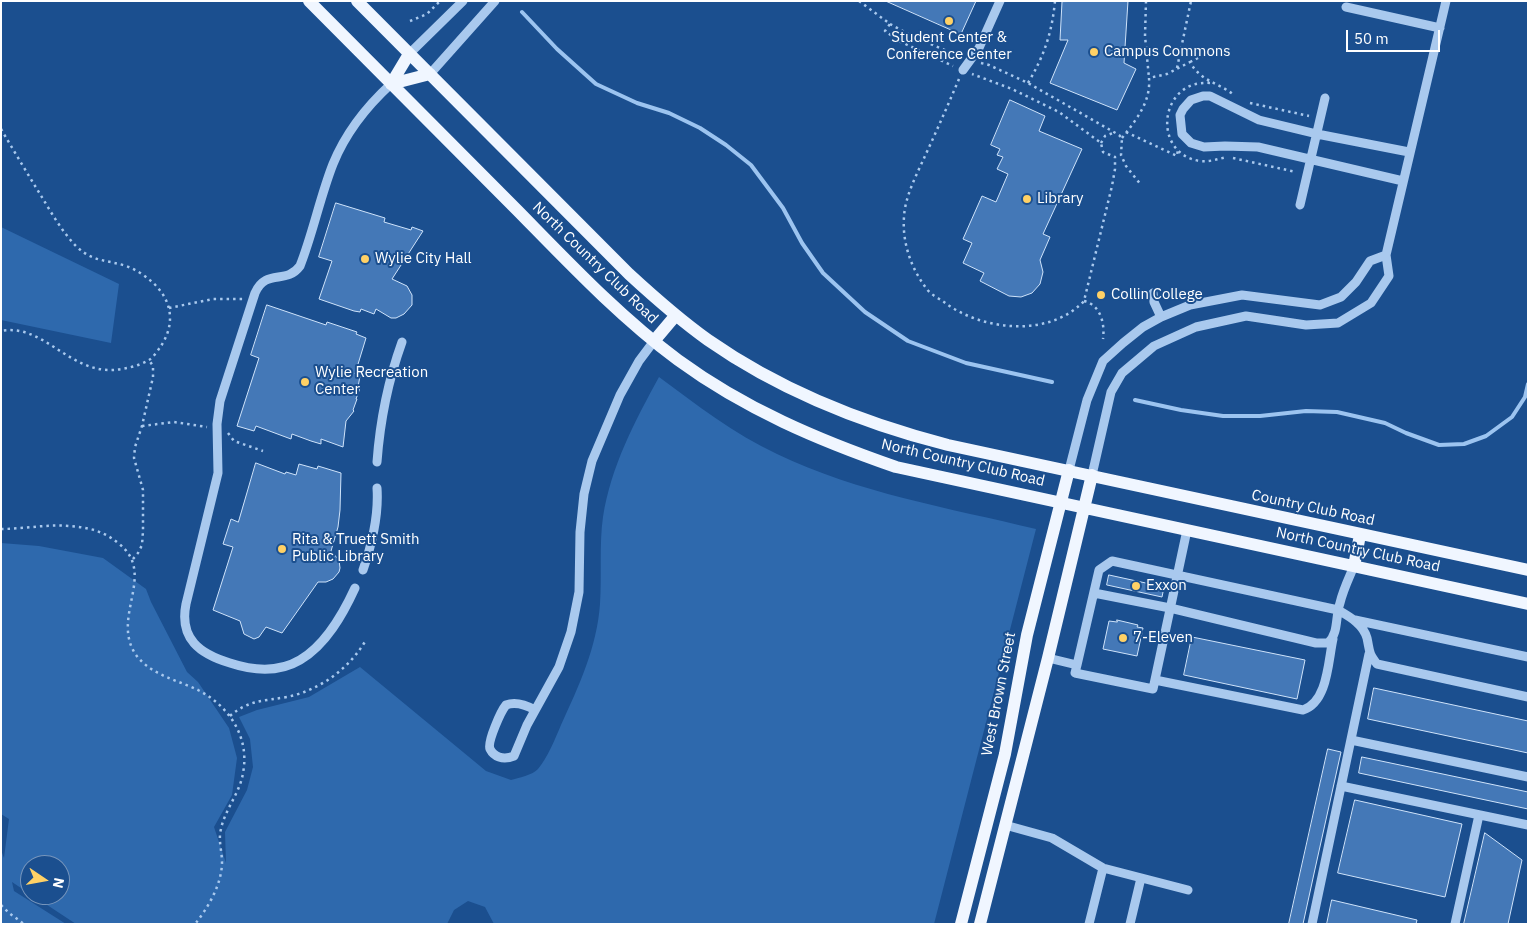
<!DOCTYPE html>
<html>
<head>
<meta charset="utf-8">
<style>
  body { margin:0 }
  #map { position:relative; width:1529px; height:925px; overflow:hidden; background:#1b4f8f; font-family:"IBM Plex Sans",sans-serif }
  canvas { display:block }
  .frame { position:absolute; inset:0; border:2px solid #fff; pointer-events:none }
  .north { position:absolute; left:20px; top:855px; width:50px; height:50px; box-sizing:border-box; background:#1b4f8f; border:1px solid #7695bc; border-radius:50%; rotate:102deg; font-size:14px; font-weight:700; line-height:20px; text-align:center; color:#fff }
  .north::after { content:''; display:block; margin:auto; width:18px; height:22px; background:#ffd166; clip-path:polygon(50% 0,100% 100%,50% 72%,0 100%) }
  .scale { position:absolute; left:1346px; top:30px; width:94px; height:22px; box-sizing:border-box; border:2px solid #fff; border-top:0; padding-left:6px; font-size:15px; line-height:18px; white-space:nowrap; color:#fff; -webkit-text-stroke:4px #1b4f8f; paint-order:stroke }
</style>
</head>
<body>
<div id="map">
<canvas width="1529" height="925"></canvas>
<div class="frame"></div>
<div class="north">N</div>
<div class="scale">50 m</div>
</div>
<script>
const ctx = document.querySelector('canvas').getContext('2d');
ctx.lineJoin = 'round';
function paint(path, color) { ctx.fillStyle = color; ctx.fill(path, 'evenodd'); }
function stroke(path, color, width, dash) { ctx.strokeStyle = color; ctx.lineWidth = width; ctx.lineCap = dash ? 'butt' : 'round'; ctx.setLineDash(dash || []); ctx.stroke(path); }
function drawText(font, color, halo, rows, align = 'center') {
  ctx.font = font + ' "IBM Plex Sans",sans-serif'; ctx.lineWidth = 4; ctx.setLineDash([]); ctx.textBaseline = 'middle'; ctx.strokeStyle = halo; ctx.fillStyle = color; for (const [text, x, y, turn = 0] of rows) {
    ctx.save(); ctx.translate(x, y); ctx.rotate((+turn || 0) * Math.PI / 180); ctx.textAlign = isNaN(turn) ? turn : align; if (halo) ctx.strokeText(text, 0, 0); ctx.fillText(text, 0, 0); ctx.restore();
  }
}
paint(new Path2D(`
  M1,227L119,284L111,343L1,320Z
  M659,377C697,405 734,434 777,454C858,493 949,508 1036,529L934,924H494L485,907L468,901L454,910L447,924H76L32,895H60V865H30V894L12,882L14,891L66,924H1V850L4,858L9,819L1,814V543L39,546L103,558L146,589L151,602L187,672L198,682L229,728L237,758L232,795L214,827L226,863L225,832L247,790L253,767L250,739L239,717L257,710L309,697L360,667L486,771L511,780C518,778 533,775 538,769C548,757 555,739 561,725C579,686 597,647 600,604C602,575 599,545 603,517C611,466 635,421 659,377Z`), '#2e69ad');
stroke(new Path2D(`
  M522,12L557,49L596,84L637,103L669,113L700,128L726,145L751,165L783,208L802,243L823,273L865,312L908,341L966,363L1052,382
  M1135,400L1181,410L1223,416H1260L1306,411L1337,412L1385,423L1406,433L1439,445L1464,444L1486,436L1512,417L1525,397L1528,384`), '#9cc4f0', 4);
const building = new Path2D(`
  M886,1H976L961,34Z
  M1128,1L1124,63L1136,69L1117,110L1050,83L1068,40H1060L1062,2Z
  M1010,100L1045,116L1039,131L1082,149L1043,234L1050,237L1040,260L1043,272L1040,284L1032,293L1021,297L1009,296L980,281L984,273L963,263L972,243L963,239L982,196L996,202L1008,174L997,169L1003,157L997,155L1000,149L991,145Z
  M336,203L385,218L384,222L411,230L412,227L423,231L392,279L407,286L412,295V305L404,314L396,318H391L376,309L374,314L361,309L360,312L354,311L319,299L332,261L319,257Z
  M267,305L326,325L327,322L357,332L356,334L366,338L355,374L360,376L358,387L360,388L356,399H357L353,410L354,411L346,421L343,447L321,439V444L311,441L292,434L291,439L256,426L254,431L237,426L259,358L251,355Z
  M256,463L285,474L286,472L296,475L299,464L317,469L318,466L341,473L340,510L338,527L331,551L339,560L340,568L339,572L333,579L326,582H318L282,633L266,627L259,637L254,639L244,634L240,621L213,610L233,547L223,544L231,519L238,522Z
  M1109,575L1164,587L1162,597L1107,585Z
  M1117,620L1138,625L1137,627L1143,628L1137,656L1103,649L1109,621L1117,622Z
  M1192,637L1305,660L1297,699L1184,675Z
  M1374,688L1528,721V753L1368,719Z
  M1328,749L1341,752L1315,869L1303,924H1289Z
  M1362,757L1528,792V809L1359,773Z
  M1355,800L1462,824L1445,897L1338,873Z
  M1485,833L1522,860L1508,924H1464Z
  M1332,900L1417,920L1416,924H1327Z`);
paint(building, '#4478b7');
stroke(building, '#cfe3fa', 1);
stroke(new Path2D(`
  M859,1L890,24L885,31L899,41L953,66
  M1146,1L1145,36L1149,78
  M410,21L427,14L440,1
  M890,24L912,36L961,57
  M1190,62L1206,54
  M981,63L989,65L1028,83L1119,135L1122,138L1121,155L1126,166L1141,185
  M1177,68L1191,1
  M959,79C948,105 937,130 925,156C917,174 905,196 904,217C902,242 911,268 926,288C930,294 938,298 944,302C982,331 1049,338 1084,301L1112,186L1115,169V157L1103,152L1101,143L1059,112L1012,89L972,74
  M1028,83C1044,56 1052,33 1055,1
  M1210,83C1159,79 1151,154 1200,161C1210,162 1218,159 1227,157
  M1250,103L1309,116
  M1,129C14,151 27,173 40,194C51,212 62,232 77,247C93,262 108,260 126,266C135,269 144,275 151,281C172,299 176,323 161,346C158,350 154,357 149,360C139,366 125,369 113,370C68,372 43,323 1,331
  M1126,132L1177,156L1178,149
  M1122,138C1136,120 1151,102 1149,78L1167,74L1190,62C1201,82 1218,82 1234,95
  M1101,143L1105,136L1113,133
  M1233,158L1296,172
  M1084,301C1101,305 1105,324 1103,339
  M169,308L213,299H243
  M142,426L174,422L207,427
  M228,433L234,441L263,451
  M1,529C24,529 46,524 69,526C87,527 104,531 118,543C158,573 110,617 136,655C151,675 177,680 198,690C229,706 250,737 243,773C240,793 225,809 221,829C218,840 222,851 222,862C222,884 208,908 195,924
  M133,559L138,553L142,545L143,531V490L134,458L135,447L142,426L153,377V366L149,360
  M230,716C248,700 264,701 287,697C320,690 349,669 366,640
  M1,905L9,913L24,924`), '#a9c9ee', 2.5, [2.5, 4]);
stroke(new Path2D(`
  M1346,7L1440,28
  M409,54L463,1
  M963,70L979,48L1000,1
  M430,74L495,1
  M1403,181L1258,147L1225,146L1204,147L1191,143L1182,134L1180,115L1183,109L1191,100L1203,96H1210L1259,120L1317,134L1409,152
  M1300,205L1325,98
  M1153,293L1154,302L1161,317
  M377,462C380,421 388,381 402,342
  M1069,470L1087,400L1103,361L1123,343L1143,327L1161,317L1190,305L1242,295L1320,305L1341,297L1356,282L1370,261L1386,255
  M1092,475L1111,392L1122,373L1154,346L1196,327L1246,316L1306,325L1338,323L1371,303L1389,276L1386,255L1446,1
  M363,570C372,544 379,517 377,488
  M355,588C343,614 326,645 300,660C278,673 254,671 230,663C200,654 179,639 186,604L218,473L217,424L220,401L255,293C266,268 286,285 300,266C313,233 320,197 333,164C346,132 367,106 391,84
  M1094,593L1170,608L1316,643H1328C1339,633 1335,617 1340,603C1343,590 1349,578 1354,566
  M1355,620L1528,657
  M1048,658L1077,665L1075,673L1153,689L1187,530
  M1077,665L1099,570L1112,561L1338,610C1350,617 1363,624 1367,638C1370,652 1368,652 1377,664L1528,697
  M1155,680L1303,710C1328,702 1328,661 1333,639
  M535,710C526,705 516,701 506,705C501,711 487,742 490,749C492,753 496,756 499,757C505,759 509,758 514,756L527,725L559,667L571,632L579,592L580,532L584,494L592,461L620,395L639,361L654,341
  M1351,740L1528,777
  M1341,786L1528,825
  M1005,825L1052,838L1103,868L1188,890
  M1089,924L1103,868
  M1130,924L1141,878
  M1312,924L1369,654
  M1455,924L1479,815`), '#a9c9ee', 9);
stroke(new Path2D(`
  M309,1C379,71 449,142 519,212C570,264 620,317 678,360C745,409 818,440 896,467L1528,604
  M357,1L629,274C654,297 680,320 708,340C781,391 862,423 948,445L1528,570
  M391,84L430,74
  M391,84L409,54
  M654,341L676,315
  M1354,566L1360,535
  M961,924L1005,754L1027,635L1069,470
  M980,924L1048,658L1092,475`), '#f0f6ff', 12);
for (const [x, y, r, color] of [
  [949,21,5,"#ffd166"],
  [1094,52,5,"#ffd166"],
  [1027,199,5,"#ffd166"],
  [365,259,5,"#ffd166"],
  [1101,295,5,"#ffd166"],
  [305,382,5,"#ffd166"],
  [282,549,5,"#ffd166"],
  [1136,586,5,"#ffd166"],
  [1123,638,5,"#ffd166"]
]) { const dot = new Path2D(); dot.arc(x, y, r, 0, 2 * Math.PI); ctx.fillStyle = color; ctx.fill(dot); stroke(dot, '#1b4f8f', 2); }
drawText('15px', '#fff', '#1b4f8f', [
  ["Student Center &",949,38,"center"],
  ["Conference Center",949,55,"center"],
  ["Campus Commons",1104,52],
  ["Library",1037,199],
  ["Wylie City Hall",375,259],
  ["Collin College",1111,295],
  ["Wylie Recreation",315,373],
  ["Center",315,390],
  ["Rita & Truett Smith",292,540],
  ["Public Library",292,557],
  ["Exxon",1146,586],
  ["7-Eleven",1133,638]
], 'left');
drawText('15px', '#fff', '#1b4f8f', [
  ["North Country Club Road",595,263,44],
  ["North Country Club Road",963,463,13],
  ["Country Club Road",1313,508,12],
  ["North Country Club Road",1358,550,12],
  ["West Brown Street",999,694,-79]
]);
</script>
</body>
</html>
